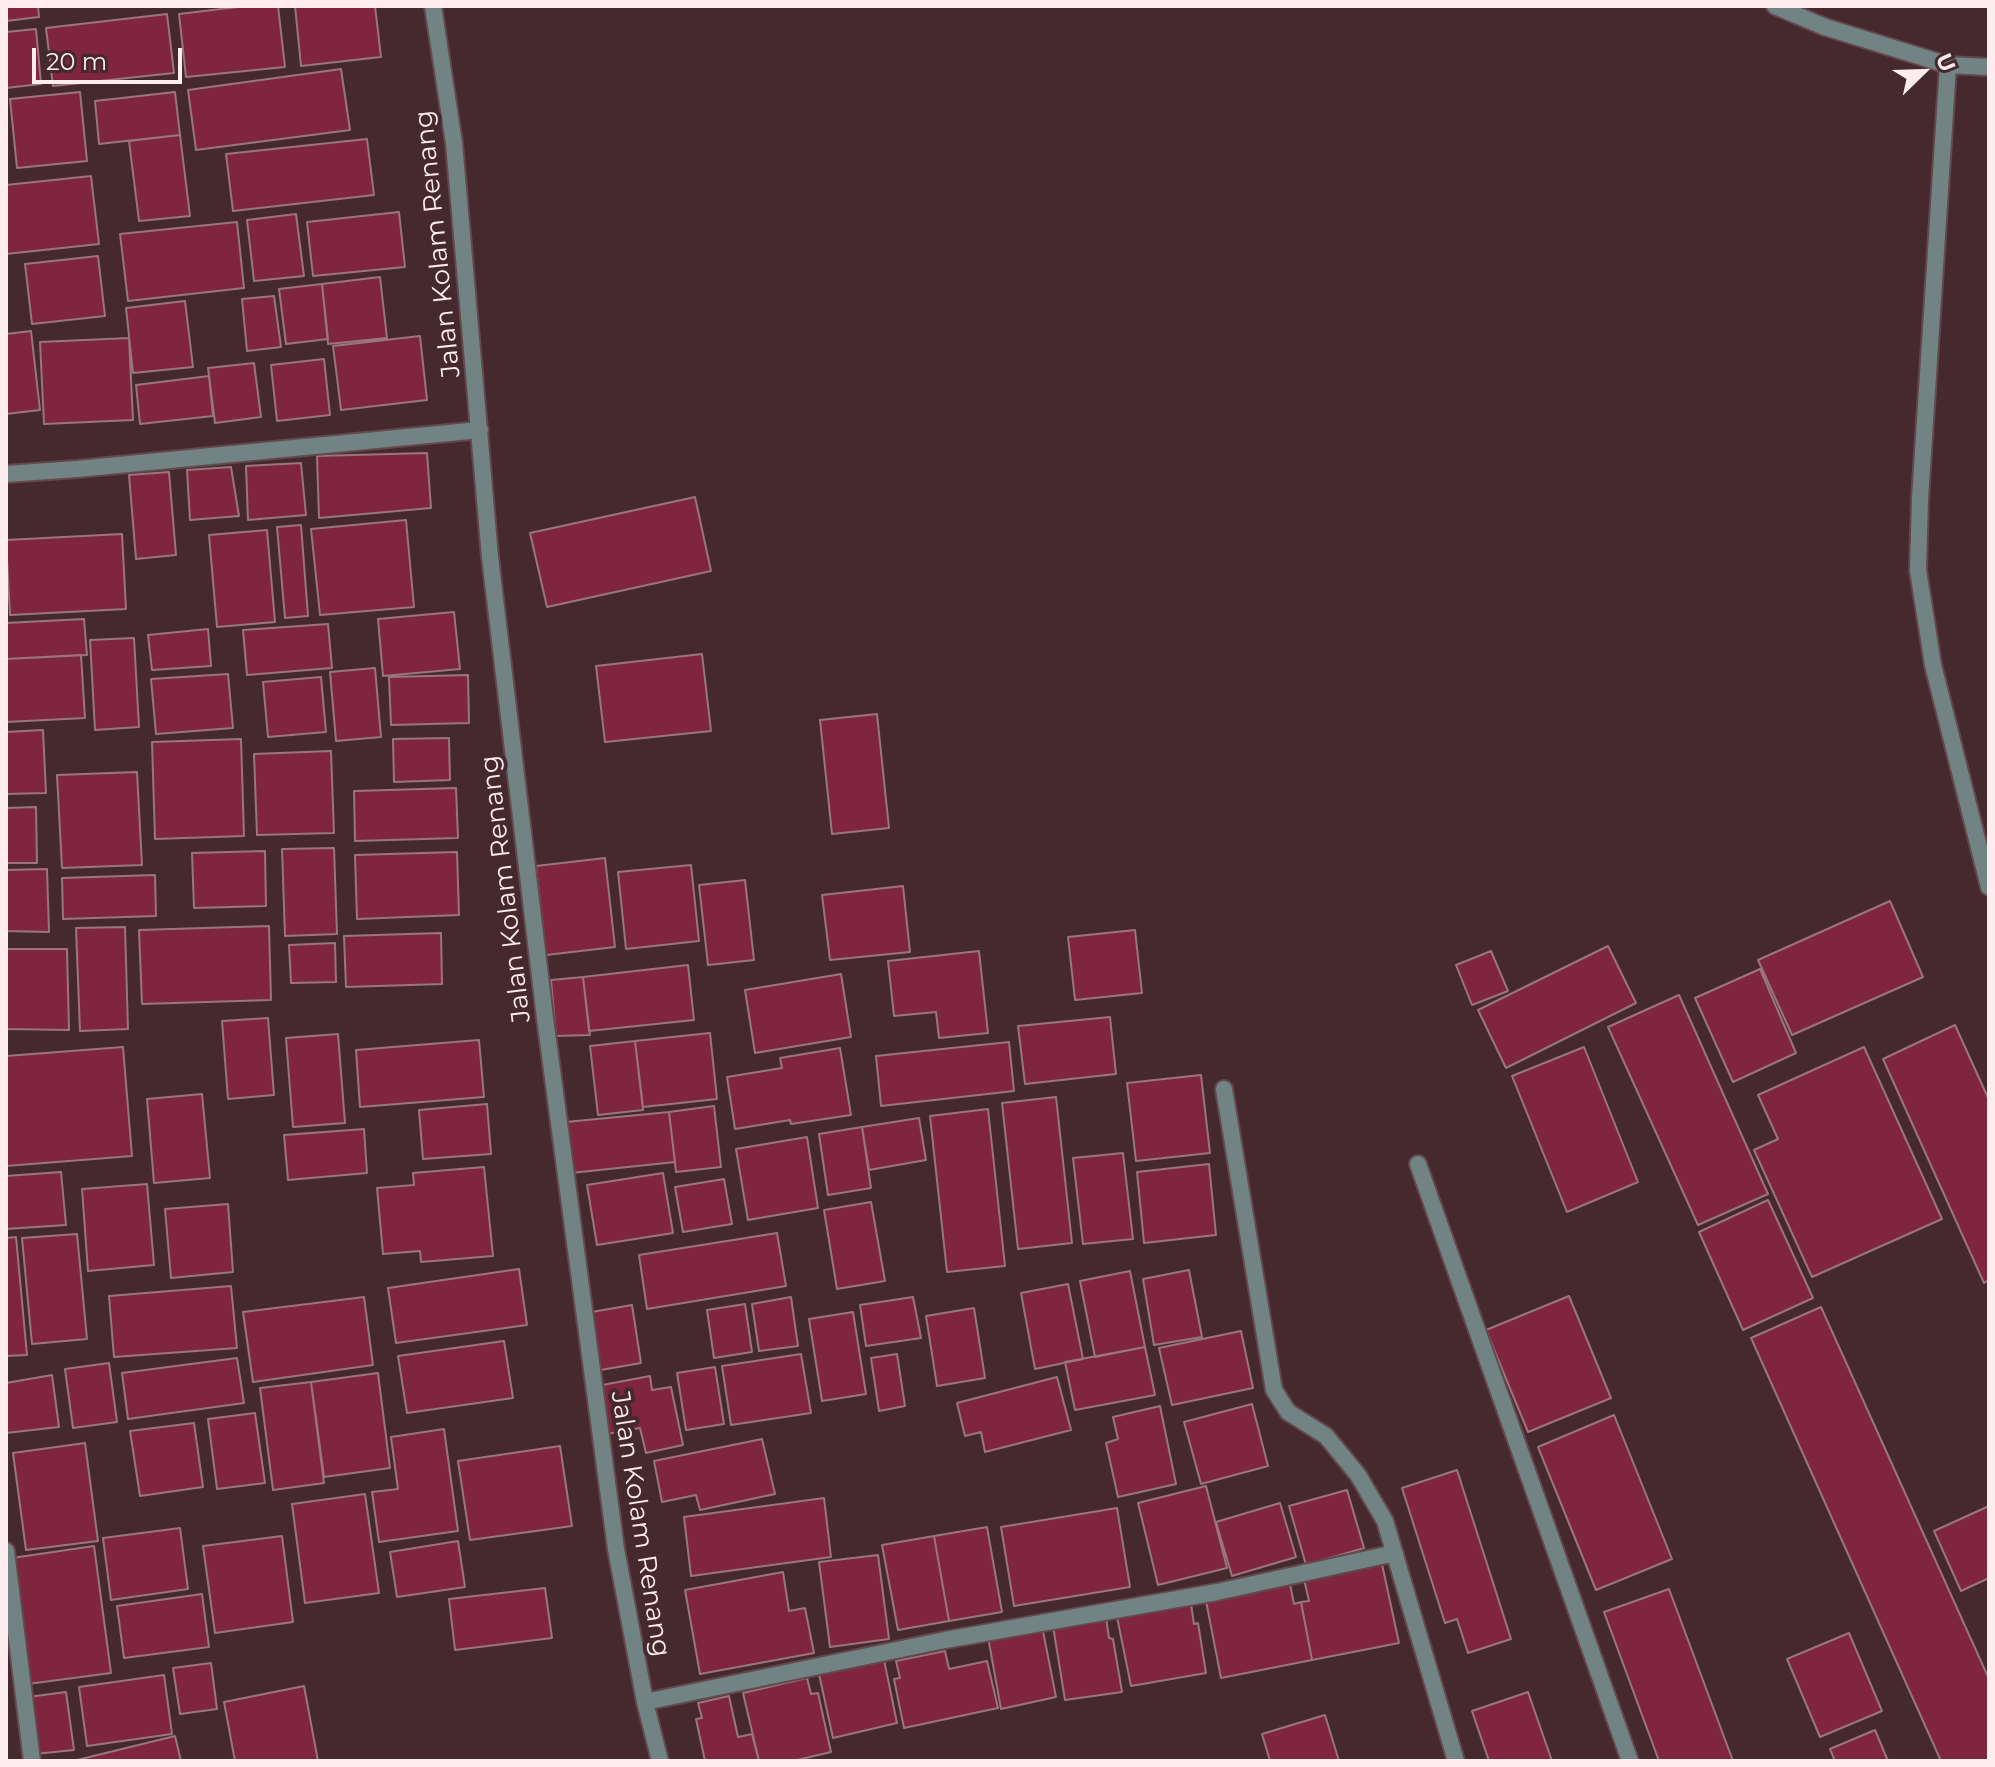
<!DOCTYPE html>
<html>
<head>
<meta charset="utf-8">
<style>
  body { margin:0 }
  #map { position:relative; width:1995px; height:1767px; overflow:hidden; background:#46292f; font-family:Montserrat,sans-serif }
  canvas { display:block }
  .frame { position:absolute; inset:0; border:8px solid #fdedf0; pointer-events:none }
  .north { position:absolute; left:1883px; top:32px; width:80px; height:80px; -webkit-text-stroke:6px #46292f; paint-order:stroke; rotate:67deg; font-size:22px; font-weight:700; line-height:32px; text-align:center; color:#fdedf0 }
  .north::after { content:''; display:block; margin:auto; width:28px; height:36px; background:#fdedf0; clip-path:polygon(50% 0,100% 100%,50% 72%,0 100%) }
  .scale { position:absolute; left:32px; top:48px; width:150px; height:36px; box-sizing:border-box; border:4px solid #fdedf0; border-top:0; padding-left:10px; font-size:24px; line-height:28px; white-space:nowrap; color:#fdedf0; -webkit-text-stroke:6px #46292f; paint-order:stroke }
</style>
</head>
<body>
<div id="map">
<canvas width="1995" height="1767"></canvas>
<div class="frame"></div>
<div class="north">U</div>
<div class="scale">20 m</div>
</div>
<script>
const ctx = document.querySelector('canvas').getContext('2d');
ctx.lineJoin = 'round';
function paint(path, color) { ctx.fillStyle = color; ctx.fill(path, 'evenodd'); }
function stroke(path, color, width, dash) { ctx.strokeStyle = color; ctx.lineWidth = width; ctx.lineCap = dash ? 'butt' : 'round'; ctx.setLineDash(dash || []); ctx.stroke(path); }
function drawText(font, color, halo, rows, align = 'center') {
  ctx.font = font + ' Montserrat,sans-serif'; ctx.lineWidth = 8; ctx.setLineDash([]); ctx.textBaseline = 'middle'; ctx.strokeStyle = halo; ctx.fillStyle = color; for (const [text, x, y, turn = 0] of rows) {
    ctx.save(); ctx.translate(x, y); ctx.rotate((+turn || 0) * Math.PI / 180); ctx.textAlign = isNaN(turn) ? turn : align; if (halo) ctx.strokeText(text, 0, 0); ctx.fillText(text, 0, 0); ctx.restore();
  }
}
const building = new Path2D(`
  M6,6H38L39,17L6,21Z
  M246,6H278L285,67L186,77L179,14Z
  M295,6H375L381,57L301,66Z
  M167,14L174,73L53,86L46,28Z
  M36,29L41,84L6,88V32Z
  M341,69L350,130L196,150L188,90Z
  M80,92L87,161L17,168L10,99Z
  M175,92L180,135L99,144L95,101Z
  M180,135L190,216L139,221L129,141Z
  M367,139L374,195L233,211L226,154Z
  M91,176L99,244L6,254V185Z
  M399,212L405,267L313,276L307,222Z
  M296,214L304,276L254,281L247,220Z
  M237,222L244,288L128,301L120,234Z
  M98,256L105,316L32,324L25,264Z
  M380,277L387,338L328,344L322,284Z
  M322,284L328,339L286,344L279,289Z
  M274,296L281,347L247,351L242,299Z
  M185,301L193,367L133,373L126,308Z
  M31,331L40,410L6,414V334Z
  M420,336L427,400L341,410L333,346Z
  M129,338L133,420L44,424L40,342Z
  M324,359L330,415L277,421L271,365Z
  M254,363L261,417L215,423L208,368Z
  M209,376L213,416L140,424L136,385Z
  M427,453L431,508L319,518L317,456Z
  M301,463L306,515L248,520L246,466Z
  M231,467L239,516L190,520L187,470Z
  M169,472L176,555L136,559L129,475Z
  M695,497L711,571L547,607L530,533Z
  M406,520L414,607L320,615L311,529Z
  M301,525L308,616L285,618L277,527Z
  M267,530L275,622L217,627L209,535Z
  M122,534L126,609L10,615L6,540Z
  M454,612L460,669L383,676L378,619Z
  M84,619L87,655L6,659V623Z
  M328,624L332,668L247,675L243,630Z
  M208,629L211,666L152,670L148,635Z
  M134,638L139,727L95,730L90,640Z
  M702,654L711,731L605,742L596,666Z
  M81,655L85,718L6,722V659Z
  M375,668L381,737L336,741L330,672Z
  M228,674L233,728L156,734L151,679Z
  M468,675L469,723L391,725L389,677Z
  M321,677L326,732L268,737L263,682Z
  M877,714L889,828L832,834L820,720Z
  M43,730L46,793L6,794V732Z
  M449,738L450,780L394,782L393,739Z
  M241,739L244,836L155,839L152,742Z
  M331,751L334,833L257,835L254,754Z
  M137,772L142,865L62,868L57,775Z
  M456,788L458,838L355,841L354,791Z
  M36,807L37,863H6V808Z
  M334,848L337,934L285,936L282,849Z
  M265,851L266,906L194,908L192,853Z
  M457,852L459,915L357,919L355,855Z
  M605,858L615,947L546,955L536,866Z
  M691,865L699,941L626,949L618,872Z
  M47,869L49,932L6,931V870Z
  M155,875L156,916L63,919L62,878Z
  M745,880L754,960L708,965L699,885Z
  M903,886L910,952L830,960L822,895Z
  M1890,901L1923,977L1792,1035L1758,960Z
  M269,926L271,1000L142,1004L139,930Z
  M125,927L128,1029L80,1031L76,928Z
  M1135,930L1142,993L1075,1000L1068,937Z
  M441,933L442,984L346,987L344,936Z
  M335,943L336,982L291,983L289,945Z
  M1608,946L1636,1003L1506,1068L1478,1010Z
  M6,949H67L69,1030L6,1029Z
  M979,951L988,1033L939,1038L936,1012L894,1016L888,961Z
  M1491,951L1508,991L1472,1005L1456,965Z
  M688,965L694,1020L589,1031L583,977Z
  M1760,969L1796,1053L1733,1082L1695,998Z
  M841,974L851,1037L755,1053L745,990Z
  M583,977L590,1035L556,1036L551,980Z
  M1679,995L1768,1194L1698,1225L1608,1027Z
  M1110,1017L1116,1074L1025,1084L1018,1026Z
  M268,1018L274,1095L228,1099L222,1021Z
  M1955,1025L1989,1100V1280L1984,1283L1883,1059Z
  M710,1033L717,1099L643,1107L635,1041Z
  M338,1034L345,1123L293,1127L286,1038Z
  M479,1040L484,1097L360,1107L356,1050Z
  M635,1041L643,1110L598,1115L590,1046Z
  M1009,1042L1014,1091L881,1106L876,1056Z
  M123,1047L132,1156L6,1166V1056Z
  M1584,1047L1638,1182L1567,1212L1512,1076Z
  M1864,1047L1942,1219L1812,1277L1754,1150L1778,1139L1758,1095Z
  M840,1048L851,1115L791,1124L790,1120L735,1129L727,1077L782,1068L780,1058Z
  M1201,1075L1210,1153L1136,1161L1127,1083Z
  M202,1094L210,1178L154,1183L147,1099Z
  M1056,1097L1072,1243L1018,1249L1002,1103Z
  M487,1104L491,1154L423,1159L419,1110Z
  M714,1106L721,1167L676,1172L669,1112Z
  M988,1109L1005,1266L947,1272L930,1116Z
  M669,1112L675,1162L571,1173L566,1122Z
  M919,1118L926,1160L869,1170L862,1127Z
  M862,1127L871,1188L828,1195L819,1134Z
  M364,1129L367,1173L288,1180L284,1135Z
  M807,1137L818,1208L748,1220L736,1149Z
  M1123,1153L1133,1239L1083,1244L1073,1158Z
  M1209,1164L1216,1235L1144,1243L1137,1172Z
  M484,1167L493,1256L421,1262L420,1251L383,1254L377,1188L414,1185L413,1173Z
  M61,1172L66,1225L6,1229V1176Z
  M663,1173L673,1233L597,1245L587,1185Z
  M724,1179L732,1224L683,1232L675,1187Z
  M147,1184L154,1265L88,1271L82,1189Z
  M1768,1200L1813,1298L1743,1330L1699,1232Z
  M871,1202L885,1281L837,1289L824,1210Z
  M228,1204L233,1272L171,1278L165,1209Z
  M777,1233L786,1286L647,1309L639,1255Z
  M77,1234L87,1339L32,1344L22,1238Z
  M16,1237L27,1355L6,1356V1238Z
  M519,1269L527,1325L396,1343L388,1288Z
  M1189,1270L1202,1337L1154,1345L1143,1279Z
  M1130,1271L1145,1347L1095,1357L1080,1281Z
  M1068,1284L1083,1359L1035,1369L1021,1293Z
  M231,1286L237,1348L114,1357L109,1296Z
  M1569,1296L1611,1398L1528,1432L1486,1330Z
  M364,1297L373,1365L253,1382L243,1312Z
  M791,1297L798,1346L759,1351L752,1304Z
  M913,1297L921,1338L866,1346L860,1305Z
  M745,1304L752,1352L714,1358L707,1310Z
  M632,1305L641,1363L595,1371L586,1313Z
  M1821,1307L1989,1679V1761H1941L1751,1338Z
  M974,1308L985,1378L937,1386L926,1316Z
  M853,1312L866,1394L822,1401L809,1319Z
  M1241,1331L1253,1388L1172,1405L1159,1348Z
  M504,1341L513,1398L407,1413L398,1356Z
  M1145,1347L1155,1395L1075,1410L1065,1362Z
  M801,1354L811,1413L731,1425L722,1366Z
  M897,1354L905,1406L879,1411L871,1358Z
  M237,1358L244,1403L128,1419L122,1373Z
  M109,1363L117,1422L73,1428L65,1369Z
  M715,1367L724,1424L686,1430L677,1373Z
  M378,1373L390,1468L324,1477L311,1382Z
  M52,1375L59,1427L6,1433V1383Z
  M650,1376L652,1390L671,1387L683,1445L646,1453L640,1428L607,1434L597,1386Z
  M1057,1377L1071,1430L985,1452L981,1432L965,1436L957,1403Z
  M311,1382L324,1483L273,1490L260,1388Z
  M1252,1404L1268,1466L1201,1484L1184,1422Z
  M1160,1406L1176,1484L1118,1497L1106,1443L1118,1439L1113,1417Z
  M255,1413L265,1483L217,1489L208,1419Z
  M1614,1415L1672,1559L1596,1590L1538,1447Z
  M194,1423L203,1487L140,1496L130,1431Z
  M444,1429L458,1531L379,1542L372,1492L398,1489L391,1437Z
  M762,1439L775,1494L700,1510L696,1495L662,1502L654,1461Z
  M85,1443L98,1541L26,1550L13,1453Z
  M560,1446L572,1526L470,1540L458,1461Z
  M1457,1470L1511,1639L1468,1653L1457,1619L1445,1623L1402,1488Z
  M1206,1486L1227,1568L1158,1585L1138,1503Z
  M1347,1490L1364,1548L1306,1565L1289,1506Z
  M365,1494L379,1593L305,1603L292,1504Z
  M824,1498L831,1557L691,1576L684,1517Z
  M1280,1503L1296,1557L1232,1576L1216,1522Z
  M1989,1506V1578L1961,1591L1934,1531Z
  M1117,1508L1130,1587L1014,1606L1001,1527Z
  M987,1527L1002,1612L949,1621L934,1536Z
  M180,1528L188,1589L111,1600L103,1538Z
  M282,1536L293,1622L215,1633L203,1546Z
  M934,1536L949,1621L898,1630L882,1545Z
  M458,1541L465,1587L397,1597L390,1552Z
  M94,1546L111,1673L28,1684L12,1558Z
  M878,1555L889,1639L830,1647L819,1562Z
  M1382,1564L1399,1643L1312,1660L1301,1602L1309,1601L1304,1579Z
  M783,1572L789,1611L805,1608L814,1653L700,1674L685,1590Z
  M1290,1584L1294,1604L1301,1602L1312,1660L1221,1678L1206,1601Z
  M545,1588L552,1638L455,1650L449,1599Z
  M1669,1589L1733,1761H1659L1604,1612Z
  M202,1594L209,1647L124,1658L117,1606Z
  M1191,1604L1194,1624L1198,1623L1206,1673L1131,1686L1117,1617Z
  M1106,1617L1109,1638L1113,1639L1122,1692L1065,1700L1053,1626Z
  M1042,1626L1056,1697L1001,1709L988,1637Z
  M1849,1633L1882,1711L1820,1737L1787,1659Z
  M945,1651L949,1669L987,1661L998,1708L904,1728L894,1679L900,1678L896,1661Z
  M884,1660L897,1723L833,1738L819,1674Z
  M211,1663L217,1709L180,1714L173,1668Z
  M164,1675L172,1734L87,1746L79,1687Z
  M807,1678L811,1694L818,1693L831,1752L793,1761H759L743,1693Z
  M304,1686L318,1761H235L224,1702Z
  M66,1692L74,1750L35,1754L28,1697Z
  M1528,1692L1552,1761H1489L1472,1711Z
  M729,1696L738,1737L752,1734L759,1761H705L696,1719L702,1718L698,1703Z
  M1325,1715L1339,1761H1270L1262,1734Z
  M1875,1730L1888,1761H1835L1830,1749Z
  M175,1736L181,1761H73Z`);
paint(building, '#802540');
stroke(building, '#99767c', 2);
const service = new Path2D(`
  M1418,1164L1630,1761`);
const minor = new Path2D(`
  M433,6L454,143L490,557L545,1018L616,1549L645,1702L660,1761
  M1775,6L1825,27L1948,65L1989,67
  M1948,65L1920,499L1918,570L1933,665L1989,887
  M6,474L77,469L480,430
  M1224,1089L1274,1390L1288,1412L1326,1436L1358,1475L1385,1521L1456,1761
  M6,1551L32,1761
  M645,1702L945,1640L1217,1592L1395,1553`);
stroke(service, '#63484e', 20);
stroke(minor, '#63484e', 20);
stroke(service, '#718383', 16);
stroke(minor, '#718383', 16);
drawText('26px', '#fdedf0', '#46292f', [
  ["Jalan Kolam Renang",438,244,-96],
  ["Jalan Kolam Renang",506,889,-97],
  ["Jalan Kolam Renang",640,1524,81]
]);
</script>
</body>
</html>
